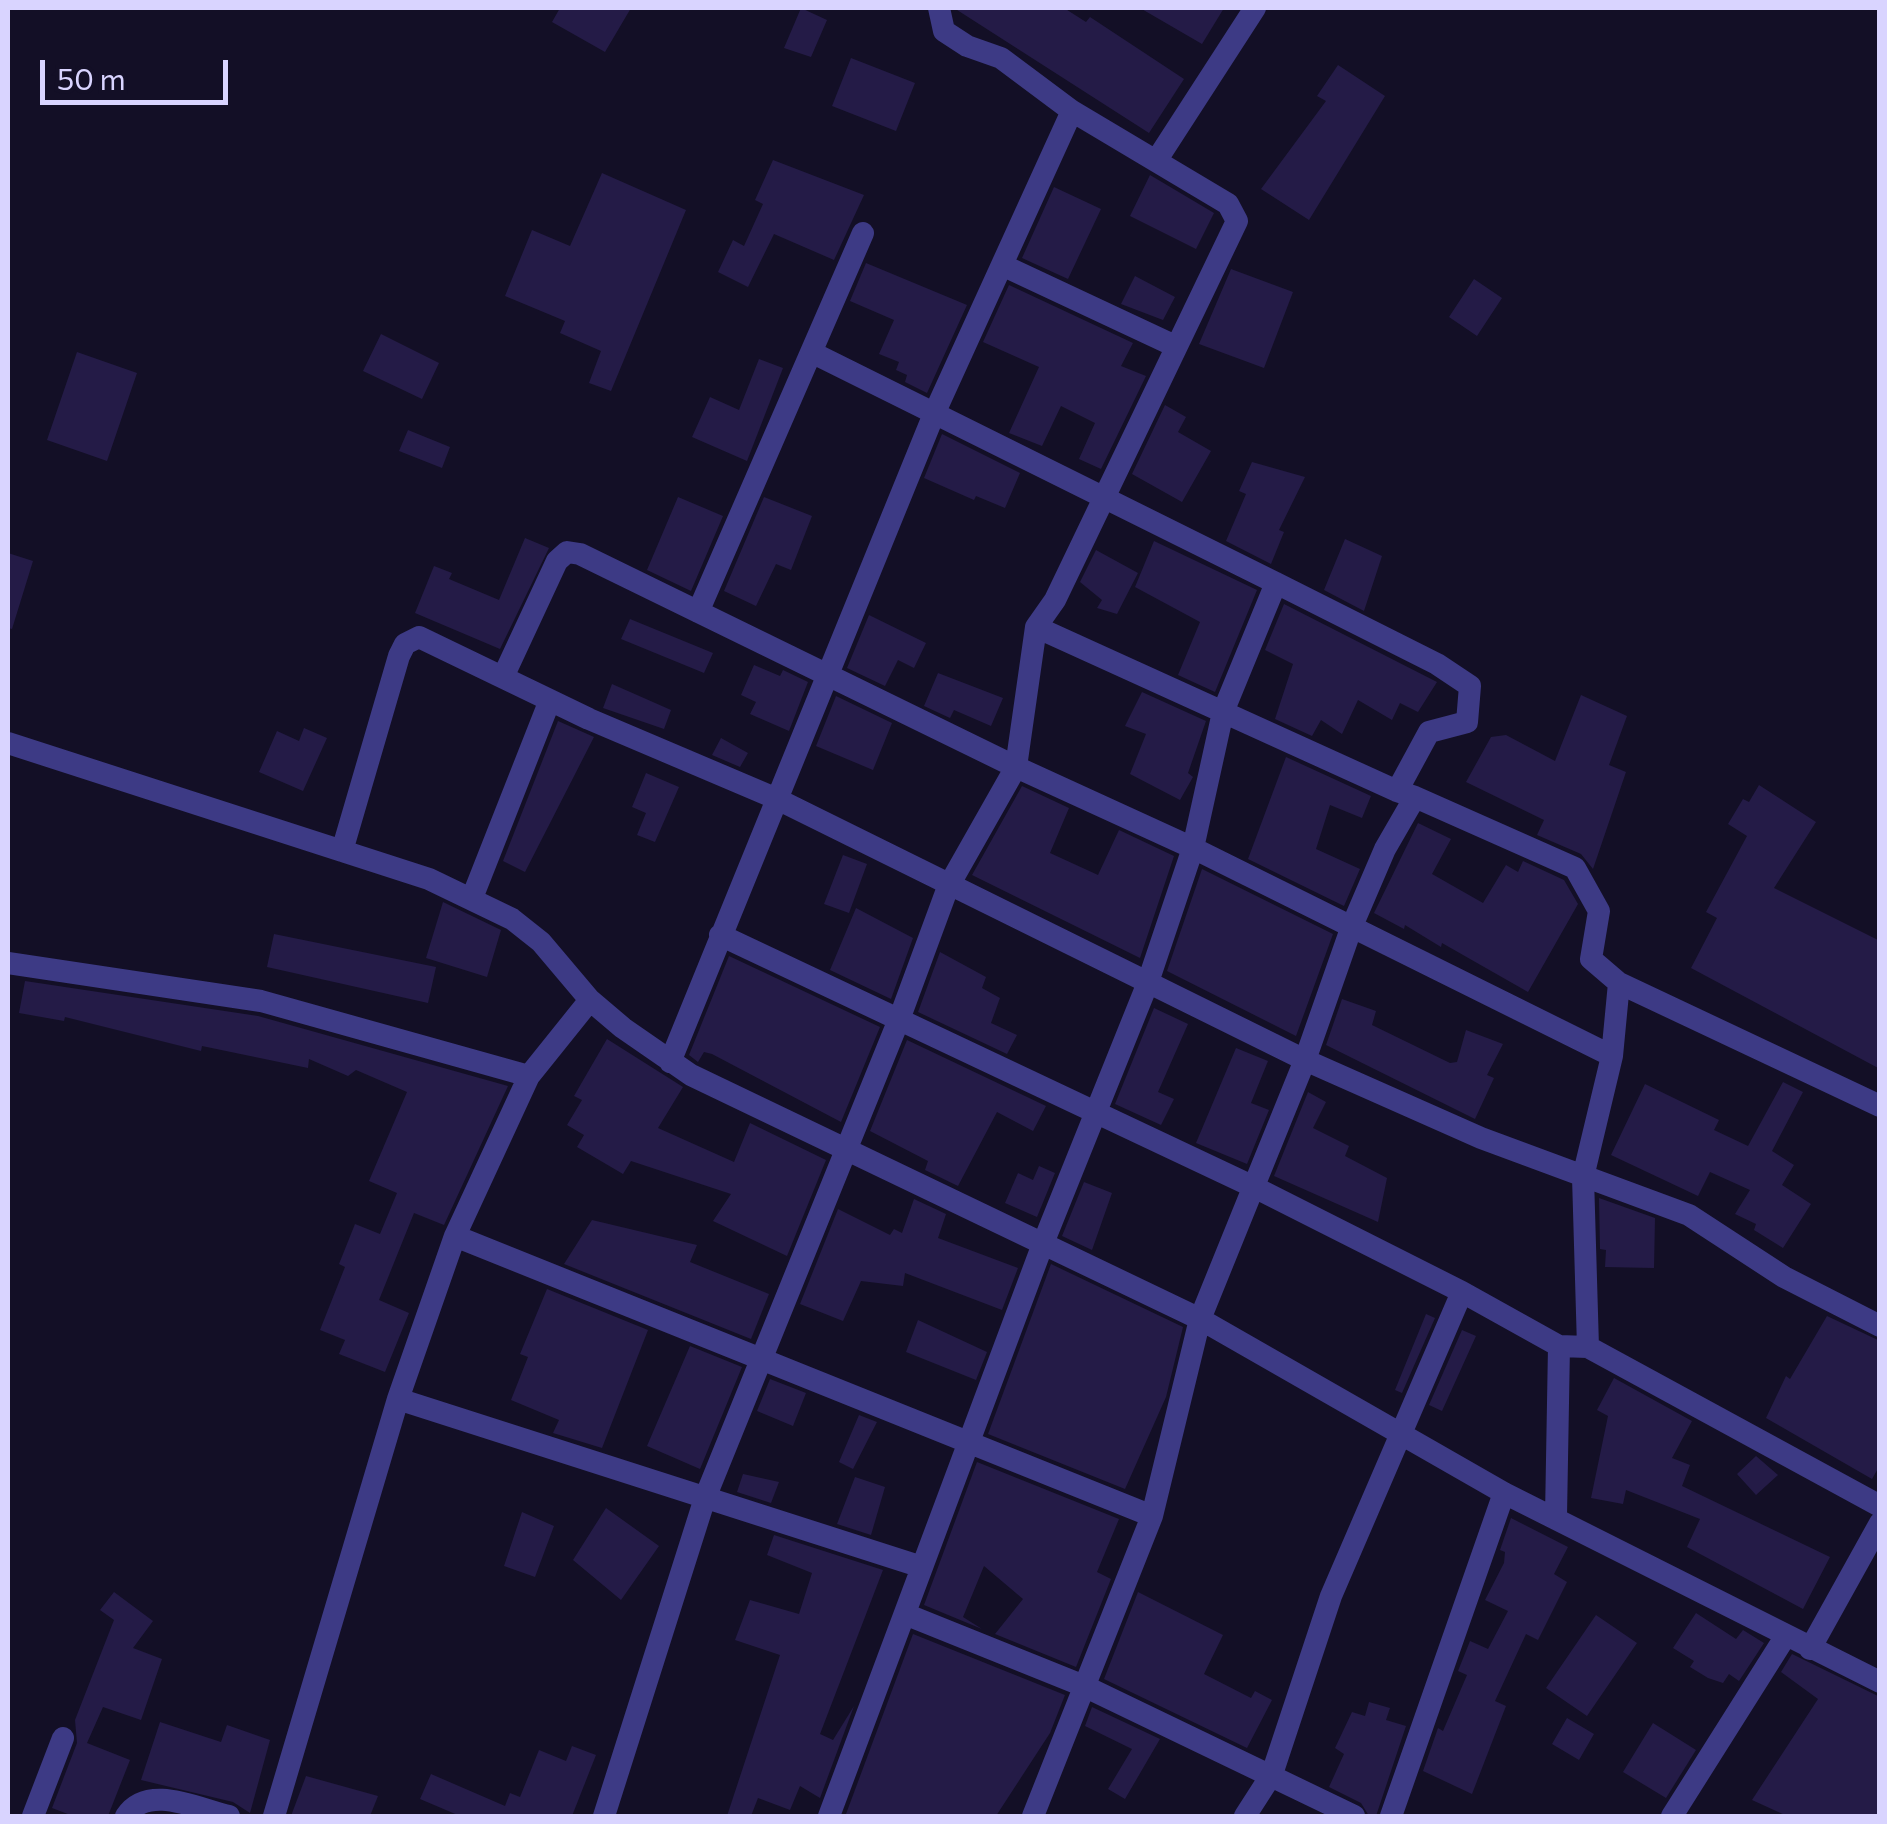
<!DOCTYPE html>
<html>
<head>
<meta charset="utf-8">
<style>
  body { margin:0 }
  #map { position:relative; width:1887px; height:1824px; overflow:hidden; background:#130f26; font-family:Commissioner,sans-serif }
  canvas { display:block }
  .frame { position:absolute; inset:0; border:10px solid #d9d4ff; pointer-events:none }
  .scale { position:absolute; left:40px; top:60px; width:188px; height:45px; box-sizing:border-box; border:5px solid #d9d4ff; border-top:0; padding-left:12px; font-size:30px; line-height:35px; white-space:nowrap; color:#d9d4ff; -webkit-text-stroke:8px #130f26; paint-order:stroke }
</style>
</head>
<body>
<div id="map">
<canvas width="1887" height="1824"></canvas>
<div class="frame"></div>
<div class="scale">50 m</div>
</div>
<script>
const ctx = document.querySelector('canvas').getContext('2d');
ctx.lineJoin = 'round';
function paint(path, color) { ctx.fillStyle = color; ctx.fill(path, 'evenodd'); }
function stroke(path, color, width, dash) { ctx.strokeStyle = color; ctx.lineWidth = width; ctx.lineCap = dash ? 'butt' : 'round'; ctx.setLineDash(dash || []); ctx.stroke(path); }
paint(new Path2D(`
  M560,8H631L605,52L552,22Z
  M801,8L827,20L811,57L784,48Z
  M954,8H1064L1086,22L1090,17L1184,79L1149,133Z
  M1140,8H1224L1202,44Z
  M851,58L915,83L896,131L832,106Z
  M1338,65L1385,96L1309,220L1261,189L1326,101L1317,96Z
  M773,160L864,195L834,260L774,234L748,287L718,272L733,240L744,246L763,204L755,200Z
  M602,173L686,210L611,391L589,383L601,351L560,333L565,321L505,296L532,230L570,246Z
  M1150,175L1214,213L1196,249L1130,216Z
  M1054,187L1101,209L1068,279L1022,258Z
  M866,263L967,305L927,393L905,382L907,375L896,370L899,362L879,354L894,320L850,301Z
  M1231,269L1293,292L1264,368L1199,344Z
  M1135,276L1175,297L1163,320L1121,304Z
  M1474,279L1502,298L1477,336L1449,317Z
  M1009,285L1133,343L1121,366L1146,376L1101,469L1079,459L1095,423L1061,406L1042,446L1009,433L1039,367L983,342Z
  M381,334L439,363L422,399L363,371Z
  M77,352L137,373L107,461L47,440Z
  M759,359L783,368L747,461L692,437L710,397L739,410Z
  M1165,405L1186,417L1178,432L1211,451L1182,502L1132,474Z
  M408,430L450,447L442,468L399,451Z
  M942,434L1020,473L1005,508L976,496L974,500L924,478Z
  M1252,462L1305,477L1279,530L1284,532L1271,564L1226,541L1246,494L1239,491Z
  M678,497L723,516L691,591L647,570Z
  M764,497L812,516L791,570L776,564L756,606L724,591Z
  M525,538L549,548L500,649L415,613L434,566L452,573L449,579L499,600Z
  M1345,539L1382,556L1364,611L1324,590Z
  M1154,541L1257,590L1215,692L1178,675L1200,622L1135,587Z
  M1096,550L1138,573L1117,614L1097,608L1102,600L1080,582Z
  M8,553L33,561L12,629L8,628Z
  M1284,604L1437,682L1418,712L1400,703L1392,720L1358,700L1342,734L1321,720L1312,736L1275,719L1293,664L1265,650Z
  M869,615L926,643L914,668L898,660L885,686L847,668Z
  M630,619L713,653L704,673L621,639Z
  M754,665L780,676L783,670L808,682L789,731L750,714L756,702L741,695Z
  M938,673L1003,698L991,726L954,710L950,718L924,706Z
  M612,684L671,710L664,729L603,708Z
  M1142,692L1206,721L1188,773L1193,777L1180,800L1130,774L1146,734L1125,726Z
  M1581,695L1627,716L1609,765L1626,772L1593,869L1581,854L1537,835L1544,820L1466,782L1491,737L1506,735L1555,761Z
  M836,696L892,723L873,770L816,746Z
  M558,721L594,737L525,872L503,861Z
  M304,728L327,738L303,791L259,772L277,731L299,741Z
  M721,738L748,753L740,767L712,755Z
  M1286,757L1371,796L1362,818L1330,805L1316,849L1360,869L1344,906L1248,859Z
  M646,773L679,787L655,842L637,835L646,813L632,807Z
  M1759,785L1816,822L1774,888L1880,941V1069L1691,968L1717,918L1706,912L1747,836L1728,824L1743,799L1749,802Z
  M1022,786L1069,808L1050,853L1098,875L1119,830L1174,856L1140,958L972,875Z
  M1418,823L1451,839L1432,874L1483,903L1506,865L1518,872L1523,861L1564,880L1578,904L1528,992L1442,943L1441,947L1405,925L1404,929L1374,913Z
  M843,855L867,864L849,913L824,904Z
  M1202,869L1333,934L1296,1036L1167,971Z
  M443,902L501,930L487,977L426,958Z
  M856,908L913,938L891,999L830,970Z
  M274,934L436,967L428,1003L267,967Z
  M940,952L986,977L982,988L1000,998L991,1023L1017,1035L1007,1054L918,1012Z
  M729,956L880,1027L841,1122L712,1054L704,1052L698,1062L689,1055Z
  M25,981L258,1016L508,1086L444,1225L414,1213L379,1300L409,1313L385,1372L339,1354L345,1340L320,1330L345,1267L339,1264L355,1224L380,1234L397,1193L369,1181L407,1092L356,1070L348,1076L309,1059L308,1068L202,1046L201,1051L65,1017L64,1021L19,1013Z
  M1342,999L1376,1011L1372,1025L1450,1063L1457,1062L1466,1030L1503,1044L1487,1075L1494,1078L1475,1119L1326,1045Z
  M1154,1008L1188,1024L1158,1092L1174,1099L1161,1125L1115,1104Z
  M607,1039L683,1087L658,1128L734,1162L750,1123L826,1160L787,1256L713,1221L731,1194L631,1161L623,1174L577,1147L584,1135L567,1125L582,1100L574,1096Z
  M907,1040L1046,1106L1033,1131L997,1112L958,1186L925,1170L928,1161L870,1131Z
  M1236,1048L1268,1061L1251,1103L1269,1110L1247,1164L1196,1143Z
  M1783,1082L1803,1092L1772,1151L1794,1165L1782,1185L1811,1204L1783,1248L1754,1230L1756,1224L1735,1214L1750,1190L1710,1172L1698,1196L1611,1155L1645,1084L1719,1120L1714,1130L1748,1146Z
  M1308,1092L1326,1102L1313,1128L1349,1146L1345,1156L1387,1178L1378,1222L1274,1176Z
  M1039,1166L1055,1173L1037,1217L1005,1203L1018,1173L1033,1180Z
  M1084,1182L1112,1193L1092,1250L1062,1236Z
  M1599,1198L1655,1218L1654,1268L1605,1267L1606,1250L1600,1249Z
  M914,1199L946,1214L938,1238L1018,1268L1002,1310L905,1273L903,1286L861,1281L843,1321L800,1304L838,1209L890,1235L894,1229L902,1233Z
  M592,1220L697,1245L690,1262L769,1294L751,1339L564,1264Z
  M1051,1264L1183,1327L1166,1397L1125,1489L988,1434Z
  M547,1289L648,1330L602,1448L553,1433L559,1420L511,1400L528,1357L520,1354Z
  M1426,1314L1435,1318L1402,1393L1395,1390Z
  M1827,1316L1880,1341V1465L1872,1479L1766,1418L1786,1376L1790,1379Z
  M918,1320L987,1352L976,1380L906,1352Z
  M1462,1330L1476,1336L1442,1411L1429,1405Z
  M690,1346L742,1367L700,1469L647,1446Z
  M1614,1378L1692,1421L1672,1458L1690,1465L1682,1486L1830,1557L1803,1609L1687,1547L1700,1519L1626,1490L1623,1504L1591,1498L1608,1416L1597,1410Z
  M770,1379L806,1393L793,1426L757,1411Z
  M859,1415L877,1422L853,1469L839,1462Z
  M1756,1456L1778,1475L1756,1495L1737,1474Z
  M977,1462L1119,1519L1097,1572L1111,1579L1076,1667L995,1634L1023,1599L984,1566L963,1617L982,1629L924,1605Z
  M743,1474L779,1482L771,1503L737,1492Z
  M855,1477L885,1487L871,1535L837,1524Z
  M606,1508L659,1546L621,1600L573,1560Z
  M522,1512L554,1526L535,1577L504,1566Z
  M1511,1518L1568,1547L1554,1574L1567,1582L1538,1640L1526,1634L1495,1701L1506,1706L1472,1794L1423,1771L1438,1728L1443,1731L1467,1675L1458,1671L1470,1641L1488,1649L1508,1611L1485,1600L1504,1563L1505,1552L1500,1550Z
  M774,1535L883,1570L820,1734L833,1740L854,1706L820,1798L800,1786L790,1810L758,1798L751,1816H727L780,1655L735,1640L750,1600L799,1614L812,1573L767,1555Z
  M114,1592L153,1621L133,1648L162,1659L141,1720L103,1707L87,1743L130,1760L108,1816H73L52,1808L77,1743L75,1720L114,1620L100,1610Z
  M1138,1592L1223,1635L1204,1674L1251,1698L1255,1691L1272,1700L1247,1748L1104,1679Z
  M1696,1613L1736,1639L1743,1630L1764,1643L1739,1681L1729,1674L1723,1683L1708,1678L1690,1667L1694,1661L1673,1648Z
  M1596,1615L1637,1643L1587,1716L1546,1688Z
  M913,1634L1065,1695L1050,1733L996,1816L846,1814Z
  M1792,1654L1880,1697V1816H1787L1752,1800L1818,1699L1781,1672Z
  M1369,1702L1390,1708L1386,1720L1406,1726L1376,1816H1369L1361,1803L1329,1787L1344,1754L1335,1748L1352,1712L1365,1716Z
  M1092,1707L1160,1739L1125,1799L1108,1789L1132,1749L1085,1726Z
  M1567,1718L1594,1734L1579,1760L1552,1744Z
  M160,1722L221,1742L227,1725L270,1740L250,1813L233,1802L141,1780Z
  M1653,1723L1696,1750L1666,1798L1623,1772Z
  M572,1746L596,1755L572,1816H460L420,1799L431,1774L505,1806L510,1793L520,1797L539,1750L566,1761Z
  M306,1776L378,1796L370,1816H291Z`), '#241b47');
stroke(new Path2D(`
  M1156,161L1255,8
  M1002,265L1175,346
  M813,353L1276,583
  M698,612L863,233
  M1036,627L1397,791
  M503,677L557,561L567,552L580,554L1016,767L1193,848L1612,1056
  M8,743L429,879L512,919L541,942L590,1000L623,1028L691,1075L1200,1319L1504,1493L1880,1682
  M1415,797L1575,868L1599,911L1591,959L1619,983
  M342,851L399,656L405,644L419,637L589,719L775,798L1305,1060L1481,1138L1689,1215L1784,1277L1880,1326
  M472,898L550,700
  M720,935L1256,1188L1462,1292L1331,1596L1272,1774L1245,1816
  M8,963L261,1001L529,1076
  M590,1000L529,1076L455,1236L1152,1516
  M670,1062L934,414L1072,111
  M455,1236L398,1399L922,1567
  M1462,1292L1559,1346L1588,1347L1880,1506
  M1588,1347L1583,1177L1612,1056L1619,983L1880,1106
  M1556,1516L1559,1346
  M905,1614L1084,1686L1354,1816
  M1810,1649L1880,1523
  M33,1816L63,1738
  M126,1816C148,1783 198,1809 229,1816
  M274,1816L398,1399
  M604,1816L705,1498L900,1017L948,887L1016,767L1036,627L1055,600L1237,221L1228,204L1072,111L1001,58L967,46L944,31L939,8
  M829,1816L1044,1241L1147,985L1193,848L1223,712L1276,583L1437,664L1470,686L1467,722L1429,732L1397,791L1415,797L1385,849L1352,926L1305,1060L1200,1319L1152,1516L1033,1816
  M1391,1816L1504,1493
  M1672,1816L1785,1637`), '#3d3a85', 22);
</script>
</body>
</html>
